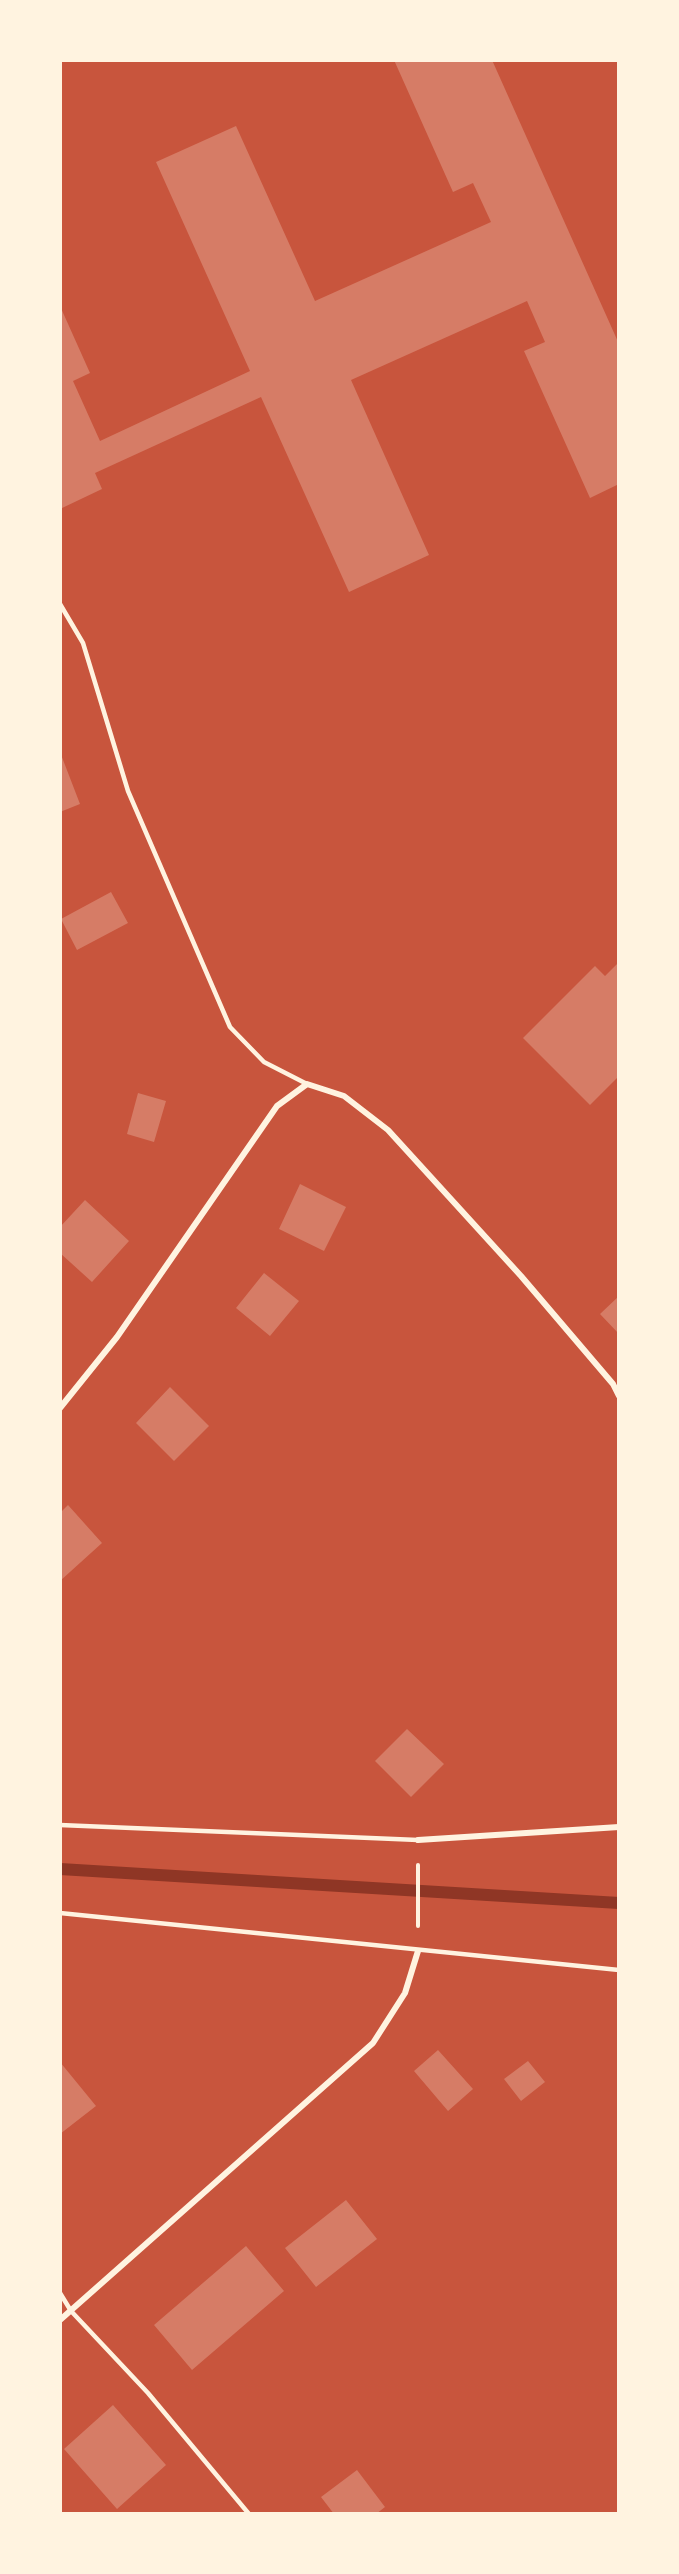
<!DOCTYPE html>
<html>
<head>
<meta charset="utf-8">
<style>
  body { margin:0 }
  #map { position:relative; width:679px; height:2574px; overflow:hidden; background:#c8553d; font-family:"DM Sans",sans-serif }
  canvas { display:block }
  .frame { position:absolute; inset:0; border:62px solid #fff3e0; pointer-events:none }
</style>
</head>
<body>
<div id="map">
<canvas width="679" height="2574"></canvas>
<div class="frame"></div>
</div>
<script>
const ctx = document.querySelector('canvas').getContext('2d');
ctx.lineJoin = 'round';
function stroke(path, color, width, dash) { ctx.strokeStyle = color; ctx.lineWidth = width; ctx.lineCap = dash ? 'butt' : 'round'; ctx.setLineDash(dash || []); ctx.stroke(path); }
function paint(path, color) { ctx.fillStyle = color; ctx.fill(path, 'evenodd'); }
stroke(new Path2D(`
  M60,1869L619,1903`), '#8f3625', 12);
paint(new Path2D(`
  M394,60H492L619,344V484L590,498L524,351L545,342L527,301L351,380L429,555L349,592L261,397L95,473L102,489L60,509V306L90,373L73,381L100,441L250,371L156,162L236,126L315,301L491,222L473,183L453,192Z
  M60,752L80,804L60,812Z
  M111,892L128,923L77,950L61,919Z
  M619,962V1076L590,1105L523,1038L595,966L605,976Z
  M138,1093L166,1101L154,1142L127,1134Z
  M300,1184L346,1207L324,1251L279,1229Z
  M85,1200L129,1241L92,1282L60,1253V1227Z
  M264,1273L299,1301L270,1336L236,1308Z
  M619,1296V1334L600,1314Z
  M170,1387L209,1426L174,1461L136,1423Z
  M68,1505L102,1543L60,1581V1513Z
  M407,1729L444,1764L411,1797L375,1761Z
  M438,2050L473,2089L448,2111L414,2071Z
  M528,2061L545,2082L521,2101L504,2079Z
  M60,2062L96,2106L60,2134Z
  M346,2200L377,2239L316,2287L285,2248Z
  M246,2246L284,2291L192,2370L154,2325Z
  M113,2405L166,2465L117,2509L64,2449Z
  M357,2470L385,2507L376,2514H334L321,2497Z`), '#d67c66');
stroke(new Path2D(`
  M418,1926V1865`), '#fff3e0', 4);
stroke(new Path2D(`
  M60,604L83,643L128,791L230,1027L264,1062L307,1084
  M60,1825L418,1840
  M60,1913L619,1970
  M60,2293L71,2311L148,2393L249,2514`), '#fff3e0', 4.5);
stroke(new Path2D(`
  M60,1408L117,1337L277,1106L307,1084L344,1096L388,1130L521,1276L613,1384L619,1396
  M418,1840L619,1827
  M60,2320L373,2043L405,1993L418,1951`), '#fff3e0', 6);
</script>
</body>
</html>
